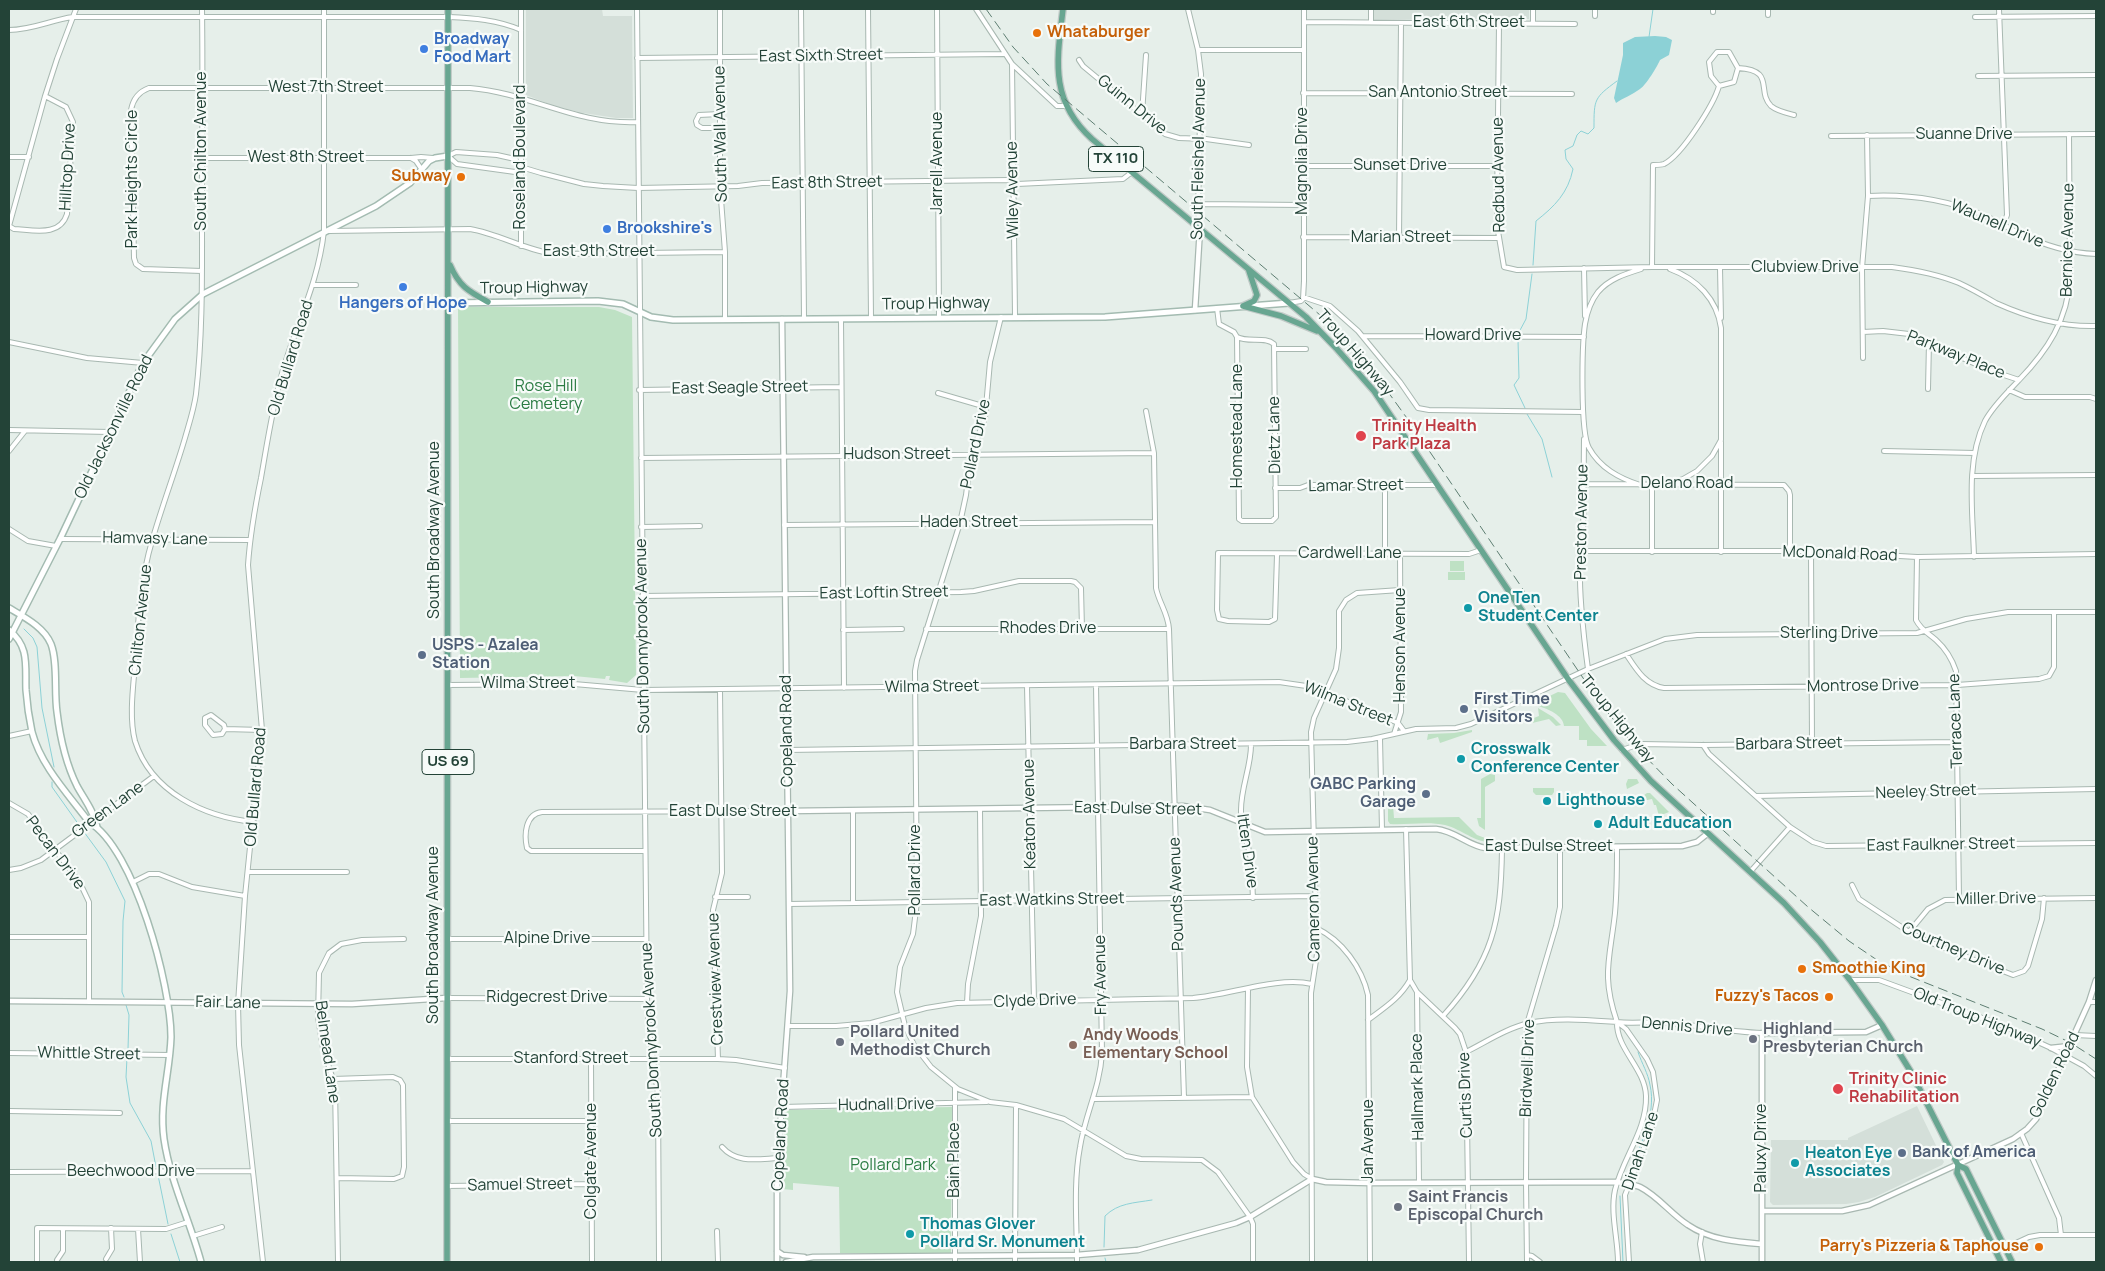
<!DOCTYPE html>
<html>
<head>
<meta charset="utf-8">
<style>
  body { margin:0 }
  #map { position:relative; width:2105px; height:1271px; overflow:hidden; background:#e6efea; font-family:Manrope,sans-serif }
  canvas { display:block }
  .frame { position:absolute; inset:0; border:10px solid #234337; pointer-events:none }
</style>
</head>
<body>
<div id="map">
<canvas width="2105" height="1271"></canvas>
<div class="frame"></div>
</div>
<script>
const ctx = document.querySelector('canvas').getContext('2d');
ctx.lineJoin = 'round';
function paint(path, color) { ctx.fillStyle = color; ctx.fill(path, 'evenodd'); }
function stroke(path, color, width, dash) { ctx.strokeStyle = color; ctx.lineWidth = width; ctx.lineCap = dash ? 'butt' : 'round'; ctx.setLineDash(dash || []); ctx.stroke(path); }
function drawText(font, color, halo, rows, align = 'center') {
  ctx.font = font + ' Manrope,sans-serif'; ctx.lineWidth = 4.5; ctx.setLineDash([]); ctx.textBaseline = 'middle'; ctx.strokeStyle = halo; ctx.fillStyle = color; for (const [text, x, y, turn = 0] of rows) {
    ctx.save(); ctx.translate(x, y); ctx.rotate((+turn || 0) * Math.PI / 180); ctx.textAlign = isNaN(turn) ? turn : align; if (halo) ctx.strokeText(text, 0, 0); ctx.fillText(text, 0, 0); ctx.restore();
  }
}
paint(new Path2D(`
  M526,9H602L603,16H632L633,118H616L583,113L554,106L526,95Z
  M1374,9H1529V19H1374Z
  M1917,1106L1944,1162L1942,1165L1875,1197L1859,1202L1846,1204L1773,1205L1770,1202L1771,1140H1848V1138Z`), '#d4dfd9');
paint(new Path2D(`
  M458,307H599L615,310L632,317L636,675L627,683L609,680L610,676H606L605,679L574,676L460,678Z
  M1450,561H1464V571H1450Z
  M1448,572H1465V580H1448Z
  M1558,692L1565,693L1591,729L1607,746H1587V740H1579V726H1564C1563,715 1548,709 1538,706L1539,701Z
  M1538,708L1553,717L1561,725L1556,726L1549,719L1528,724L1526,721L1539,716Z
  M1472,730V732L1440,743L1438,737L1427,740L1428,734L1454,733Z
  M1490,774L1495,775V781L1485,787V830L1479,826L1477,818H1481V779Z
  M1628,779H1637L1639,783L1627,789L1626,784Z
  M1533,788H1554V792L1552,795H1536L1533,792Z
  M1647,793H1650L1669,812L1659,816L1656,805H1654L1652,799L1633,803L1632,799L1640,798Z
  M1388,805H1393L1394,818L1459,817L1477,835L1496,842C1475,844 1464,830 1445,825C1428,821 1408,825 1390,824L1388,821Z
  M952,1107L951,1253H840L839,1187L793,1183V1190L782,1189L785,1113L789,1110Z`), '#bee1c4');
paint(new Path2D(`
  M1655,36L1666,37L1672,40L1669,55L1660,60C1657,67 1646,85 1640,89C1632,95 1623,98 1616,103L1614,98L1623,55V43L1635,37Z`), '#8cd1d6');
stroke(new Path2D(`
  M1649,37L1653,9
  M1533,265L1536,221C1555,206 1568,193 1573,169L1566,159L1565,150L1573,146L1577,135L1581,131L1588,134L1594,128C1594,99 1594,98 1617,81
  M1518,334L1526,319L1532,274
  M1518,340L1519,378L1514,385L1525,408
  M1527,414L1542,439L1552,477
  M24,629L33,638L37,647L42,708L54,767
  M52,782V787L79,825
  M84,832L106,862L125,901L123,921L122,992L124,997
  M126,1005L129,1015L128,1049
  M127,1058L126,1077L130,1103L151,1141L156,1167
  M158,1175L168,1224
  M1628,1175C1639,1148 1657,1115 1650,1085C1648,1073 1642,1064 1638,1052
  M1620,1196L1623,1262
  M171,1234L180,1262
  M1104,1247L1105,1216C1118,1203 1134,1203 1152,1200
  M1105,1258L1106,1262`), '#8cd1d6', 1);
const minor = new Path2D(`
  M202,9C203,76 202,143 202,211C202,272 203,333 196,394C194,409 189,424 185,438C175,472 162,506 152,541C140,581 138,623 135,665C133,688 129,718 135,741C151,792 204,817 254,822
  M637,9L647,999L649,1032L658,1094L659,1262
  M720,9V186L725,252V320
  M801,9L804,318
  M868,9L871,318
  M937,9L939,317
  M976,9L1012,64L1057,106H1067
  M1188,9L1198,50L1201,74L1198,211L1200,228
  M1595,9V16
  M1713,9V12
  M1768,9V15
  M1999,9L2007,215L2003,226
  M1975,17L2096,16
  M1304,22L1575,24
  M1371,22V9
  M1499,23L1497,209L1498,231L1504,267L1517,270L1652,267H1892C1915,270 1937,274 1959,283C1972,289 1984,296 1996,303C2027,317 2062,327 2096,326
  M1533,23V9
  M9,30C32,30 51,20 73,17H449C473,18 498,20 521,30
  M1198,50H1304
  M637,58L1004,54
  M1079,60L1083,66L1165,134L1179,138L1206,139L1249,145
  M1012,64L1015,316
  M1738,68L1734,82L1719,86L1711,76L1709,62L1717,52H1729L1738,68C1776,70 1756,91 1771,106C1777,111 1786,113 1794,115
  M1978,76L2096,75
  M1303,93L1572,94
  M720,114L699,115L696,121L697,125L702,128H720
  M1142,114L1146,55
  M1831,136L2096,134
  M9,157H29
  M202,158H411L421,157L433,158
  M411,158L416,161L422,170
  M1303,166H1498
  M521,167L515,172L457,164L448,156L456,152L497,155L515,159L521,167L541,173L584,184L603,186L638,188L738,186L762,183L1009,180L1017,184L1123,179L1132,172
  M1868,196C1907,194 1944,199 1981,214C1994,219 2006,227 2019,233C2043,245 2069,253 2096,254
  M1199,204L1303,205
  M9,226L45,96L57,59L76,9
  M9,226L14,229C34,230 60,237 67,214L73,122L66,107L45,96
  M329,231L470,229C500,234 526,251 556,254L725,252
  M1303,237L1499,238
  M1399,238L1401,23
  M521,246V9
  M1652,267L1653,165C1656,165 1661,165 1664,164C1682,155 1714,104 1719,86
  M1584,268L1585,316
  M1720,268L1721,318
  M202,271L143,269L136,264L134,258L131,110C133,99 138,92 149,88H470C530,93 575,125 638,122
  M314,285H356
  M1303,297L1330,306L1358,331L1400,382L1418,408L1429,410L1583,412
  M1289,303L1301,301L1303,299L1304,281V9
  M1217,308L1219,324L1234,332L1237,337L1239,519L1242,521H1272L1276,517L1274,344C1265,336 1248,343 1237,337
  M1001,317L990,362L985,418L971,455L966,495L960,523L917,660L915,671L917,902L913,934L900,967L897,992L905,1026L914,1045L931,1067L958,1089L990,1102L1016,1105L1064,1119L1126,1156L1141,1159L1202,1160L1218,1172L1250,1217L1253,1224V1262
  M841,319L844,688
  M1863,332L1883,331L1909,334L1989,370L2019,380
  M1363,336L1584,337
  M9,342L87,358L143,363
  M1274,349H1306
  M1863,358L1862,268L1868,196L1867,135
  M1928,389L1929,342
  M639,390L840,387
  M2009,390L2025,397H2090L2096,399
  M938,393L986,407
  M1146,411L1154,453L1156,588C1159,603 1168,613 1169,629L1184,1098
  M9,430L110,432
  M1584,439L1583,551C1575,567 1585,647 1588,669
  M1721,442V552
  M9,451L25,431
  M1884,451L1975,453
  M641,458L1154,453
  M1973,476L2096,475
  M1584,484L1784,485L1789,491L1790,495V551
  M1385,485V555
  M1640,485C1619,478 1600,468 1589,448C1580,433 1582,344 1585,324C1587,312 1591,301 1598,292C1609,279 1625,274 1641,269
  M1652,485V552
  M1663,485L1683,479L1697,471L1712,456L1721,440V328C1717,299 1697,279 1670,269
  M1275,488H1300L1308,485H1436
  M784,525L1155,522
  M641,527L700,526
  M9,529L28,541L56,546
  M60,539L250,540
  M1583,551H1811L1917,557L2096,554
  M1811,551L1812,744
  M1277,555L1275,619L1269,622L1228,621L1219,619L1217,610L1218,553L1469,554L1481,550
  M1917,557L1916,620C1921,630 1928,633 1936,640C1946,649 1952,659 1956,671L1959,899
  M1974,557C1973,514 1965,462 1985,421C1993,406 2007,393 2019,380C2047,351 2068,320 2070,277L2069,134
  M642,596L961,592L974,591L1019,581H1071L1075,582L1081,588L1082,629
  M926,629H1169
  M843,630L902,629
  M1626,654C1636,669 1645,685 1664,688L1957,685L2039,679L2049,676L2054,667V612
  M448,685L574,684L643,690L1279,682L1313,687L1398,723L1404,731
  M1027,686L1034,1001
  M211,715L224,725L225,729L222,734L213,735L205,725V718Z
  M225,729L262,730
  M1394,734L1401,712L1400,554
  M9,736L32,731
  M1380,738L1382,830
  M1251,745C1251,767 1241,787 1241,810C1240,826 1247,840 1250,855C1253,869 1252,884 1253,898
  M1703,745L1709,754L1790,827L1813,842L1826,846L2096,843
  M787,750L1347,742L1372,739L1416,729L1456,728L1471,724L1588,669L1665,639L1697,635L1917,633L1966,619L2008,612H2096
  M1622,750L1640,744L1703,745L1957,742
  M1756,796L2096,789
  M9,803L28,814L80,883L89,902V1002
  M853,811V903
  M1406,829L1410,980L1417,992L1455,1028L1460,1034L1466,1052L1469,1262
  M645,851H531L527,848C524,835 525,814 542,812L788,811
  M9,870L21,868L41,860L154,776
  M249,872H347
  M1750,872L1790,827
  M133,882L149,874H159L192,887L245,896
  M1852,885L1859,899L1909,932L1929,942L2013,975L2024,971L2028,966L2042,919L2044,898
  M715,897H748
  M789,904L1315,896
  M1316,928C1342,940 1362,968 1368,995L1370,1262
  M1909,932L1928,909L1945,900L2096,898
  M9,937H89
  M447,939H646
  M1850,980H1879L1996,1023L2051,1048L2084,1066L2096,1076
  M1248,989L1247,1067L1252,1097L1293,1162L1304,1174L1312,1179
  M1417,992L1419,1183
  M447,998L647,999
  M2089,1002H2096
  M967,1003L968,984L981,916L980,809
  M1443,1016C1493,961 1501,922 1502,849
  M1368,1020C1384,1008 1400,998 1410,980
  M1617,1022C1601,975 1610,959 1615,913C1617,891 1617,869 1617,847
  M788,1026H836L871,1023L926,1008L957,1003L1193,998C1230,995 1277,976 1312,984
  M2075,1035L2096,1036
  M1466,1052C1486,1042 1507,1028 1529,1023C1556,1017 1588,1020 1617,1022C1634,1024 1652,1021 1670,1023C1701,1026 1731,1032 1762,1033
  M9,1053L170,1055
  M447,1059H718L736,1060L785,1068
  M591,1059L592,1262
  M718,1059L713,910L722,873L720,690
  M333,1079L393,1077L400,1080L403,1085L404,1167L402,1176L394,1179L337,1178
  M955,1087V1262
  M1094,1099L1252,1097
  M782,1107L987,1102
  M9,1111L120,1113
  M447,1121H592
  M2021,1133L2059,1218L2061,1235
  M722,1147C737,1164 758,1159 778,1158
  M9,1172L253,1171
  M447,1186L592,1184
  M138,1229L140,1262
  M717,1231L718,1262
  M1702,1232L1700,1244L1703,1262
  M193,1236L222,1227
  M2005,1248L2029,1237L2040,1235H2096
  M1527,1255L1532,1256L1540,1262
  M106,1259L112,1249L111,1228
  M57,1260L63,1251V1229
  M37,1262V1228L166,1229L188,1222
  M263,1262L239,1045L238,1004L245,896L262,730L248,565C250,536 255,507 261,478C267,444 272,410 281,377C295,326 318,285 324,231V9
  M338,1262L335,1086L323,1048L318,1017L319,973L329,953L341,944L362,940L404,939
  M1015,1262L1016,1105
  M1077,1262C1077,1224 1073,1185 1080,1147C1085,1114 1100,1088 1102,1053L1096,685
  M1312,1262L1311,993L1317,954L1311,732L1314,718L1336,669L1339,648V611L1346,600L1357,593L1400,590
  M1527,1262L1526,1182L1527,1024L1556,926L1560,907V847
  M1618,1262C1618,1239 1610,1213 1615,1190C1623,1157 1647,1130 1646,1096C1645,1068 1616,1049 1617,1022L1626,1029L1647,1059L1653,1072L1657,1100L1651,1130L1625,1195L1629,1262`);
const tertiary = new Path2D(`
  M1195,310L1200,228
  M788,811L1183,806L1210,810L1265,832L1436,829C1456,831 1468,846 1486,848L1682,846L1697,842L1707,834
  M9,1001L352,1004L447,998
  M2051,1048L2070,1046
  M1762,1211H1842L1869,1205L2013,1139L2027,1129L2036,1119L2089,1002L2096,980
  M777,1251L783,1255L804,1257
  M777,1262V1170L790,991L782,319
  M786,1262L813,1257L1077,1255L1138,1250L1236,1223L1250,1217L1312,1179L1326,1182L1370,1183L1617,1182C1625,1184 1633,1184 1640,1187C1658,1196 1671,1214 1688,1225C1710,1240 1737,1242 1762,1244
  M1762,1262V1033L1866,1032L1882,1025`);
const secondary = new Path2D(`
  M448,303L598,301L623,304L651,317L673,320L1105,317L1289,303
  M9,608C24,617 44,627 51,644C58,662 54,692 57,712C60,737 66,764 77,786C84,799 94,811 97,827
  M9,630C30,647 25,666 26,690C27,704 29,718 32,732C41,766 68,794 89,822C135,849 171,986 171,1037C170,1072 159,1103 164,1139C170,1181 190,1221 201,1262
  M9,639L60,539L143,363L175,319L203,294L376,206L410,183L429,161L435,158L448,156`);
const primary = new Path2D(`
  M1063,9C1057,60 1049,100 1092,139L1306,317L1336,348L1374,391L1568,679L1614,740L1651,781L1784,903L1820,942L1850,980L1882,1025L1911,1072L1958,1165L1957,1173L2001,1262
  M450,265C459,286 468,291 488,302
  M1243,306L1281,316L1317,331
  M1243,306L1254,301L1257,295L1249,271
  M1958,1165L1966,1169L2012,1262
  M447,1262L448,9`);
stroke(minor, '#a8b8b1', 6);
stroke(tertiary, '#a8b8b1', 7);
stroke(secondary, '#a3bbb1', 8);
stroke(primary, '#c1cac7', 8);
stroke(minor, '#fff', 4);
stroke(tertiary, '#fff', 4.5);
stroke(secondary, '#fff', 5);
stroke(primary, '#68a691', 5.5);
stroke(new Path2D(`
  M986,9L1013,47L1047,84L1320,315L1370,367L1409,421L1600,703L1634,745L1672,784L1808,907L1849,941L1877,960L1906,975L2042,1029L2071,1043L2096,1059`), '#5e7e72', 1, [10, 5]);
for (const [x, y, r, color] of [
  [1037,33,5,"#e8710a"],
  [424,49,5,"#3f7fe0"],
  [461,177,5,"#e8710a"],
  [607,229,5,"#3f7fe0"],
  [403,287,5,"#3f7fe0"],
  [1361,436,6,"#e0444e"],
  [1468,608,5,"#0f9aa8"],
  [422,655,5,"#5c6f8a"],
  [1464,709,5,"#5c6f8a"],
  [1461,759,5,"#0f9aa8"],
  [1426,794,5,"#5c6f8a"],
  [1547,801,5,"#0f9aa8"],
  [1598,824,5,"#0f9aa8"],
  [1802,969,5,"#e8710a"],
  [1829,997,5,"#e8710a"],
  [1753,1039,5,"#6b7280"],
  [840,1042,5,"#6b7280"],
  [1073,1045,5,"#8d6e63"],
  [1838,1089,6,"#e0444e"],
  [1902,1153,5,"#5c6f8a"],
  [1795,1163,5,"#0f9aa8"],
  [1398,1207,5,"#6b7280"],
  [910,1234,5,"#0f9aa8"],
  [2039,1247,5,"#e8710a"]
]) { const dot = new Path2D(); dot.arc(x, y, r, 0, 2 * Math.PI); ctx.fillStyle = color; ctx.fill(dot); stroke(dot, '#f7fbf9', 2); }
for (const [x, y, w] of [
  [1116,159,55],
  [448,762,52]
]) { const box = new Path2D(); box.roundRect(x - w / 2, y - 12.5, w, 25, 4); ctx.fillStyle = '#f7fbf9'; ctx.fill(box); stroke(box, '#234337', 1); }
drawText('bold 15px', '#234337', null, [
  ["TX 110",1116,159],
  ["US 69",448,762]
]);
drawText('16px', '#234337', '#f7fbf9', [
  ["East 6th Street",1469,23],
  ["East Sixth Street",821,56,-1],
  ["West 7th Street",326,88],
  ["San Antonio Street",1438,93],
  ["Guinn Drive",1132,105,39],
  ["South Wall Avenue",721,134,-91],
  ["Suanne Drive",1964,135],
  ["South Chilton Avenue",202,151,-90],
  ["Roseland Boulevard",521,157,-90],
  ["West 8th Street",306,158],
  ["South Fleishel Avenue",1199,159,-89],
  ["Magnolia Drive",1303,161,-90],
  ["Jarrell Avenue",938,163,-90],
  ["Sunset Drive",1400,166],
  ["Hilltop Drive",68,167,-87],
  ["Redbud Avenue",1499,175,-91],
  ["Park Heights Circle",133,179,-90],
  ["East 8th Street",827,183,-1],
  ["Wiley Avenue",1013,190,-91],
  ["Waunell Drive",1997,224,23],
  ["Marian Street",1401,238],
  ["Bernice Avenue",2068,240,-89],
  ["East 9th Street",599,252],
  ["Clubview Drive",1805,268],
  ["Troup Highway",534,288,-1],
  ["Troup Highway",936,304,-1],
  ["Howard Drive",1473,336],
  ["Troup Highway",1355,353,49],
  ["Parkway Place",1956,355,22],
  ["Old Bullard Road",291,358,-73],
  ["East Seagle Street",740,388,-1],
  ["Homestead Lane",1238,426,-90],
  ["Old Jacksonville Road",114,427,-64],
  ["Dietz Lane",1275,435,-91],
  ["Pollard Drive",976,444,-78],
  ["Hudson Street",897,455],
  ["Delano Road",1687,484],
  ["Lamar Street",1356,486,-1],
  ["Preston Avenue",1582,522,-89],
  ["Haden Street",969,523],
  ["South Broadway Avenue",435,530,-90],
  ["Hamvasy Lane",155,539,1],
  ["Cardwell Lane",1350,554],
  ["McDonald Road",1840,554,2],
  ["East Loftin Street",884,593,-1],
  ["Chilton Avenue",141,620,-84],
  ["Rhodes Drive",1048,629],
  ["Sterling Drive",1829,634],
  ["South Donnybrook Avenue",643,636,-91],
  ["Henson Avenue",1401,645,-90],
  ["Wilma Street",528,684],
  ["Montrose Drive",1863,686,-1],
  ["Wilma Street",932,687,-1],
  ["Wilma Street",1348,704,22],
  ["Troup Highway",1617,719,51],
  ["Terrace Lane",1956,721,-92],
  ["Copeland Road",787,731,-91],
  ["Barbara Street",1789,744,-1],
  ["Barbara Street",1183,745],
  ["Old Bullard Road",256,787,-85],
  ["Neeley Street",1926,792,-2],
  ["East Dulse Street",1138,809,1],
  ["Green Lane",108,810,-36],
  ["East Dulse Street",733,812],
  ["Keaton Avenue",1030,814,-91],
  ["East Faulkner Street",1941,845,-1],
  ["East Dulse Street",1549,847],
  ["Itten Drive",1247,851,82],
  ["Pecan Drive",55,853,53],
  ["Pollard Drive",916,870,-90],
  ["Pounds Avenue",1177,894,-92],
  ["Cameron Avenue",1314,899,-91],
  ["Miller Drive",1996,899,-1],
  ["East Watkins Street",1052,900,-1],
  ["South Broadway Avenue",434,935,-90],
  ["Alpine Drive",547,939],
  ["Courtney Drive",1953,949,23],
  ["Fry Avenue",1101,975,-91],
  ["Crestview Avenue",716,979,-92],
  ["Ridgecrest Drive",547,998],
  ["Clyde Drive",1035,1001,-2],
  ["Fair Lane",228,1003,1],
  ["Old Troup Highway",1977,1018,22],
  ["Dennis Drive",1687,1027,5],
  ["South Donnybrook Avenue",652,1040,-93],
  ["Belmead Lane",327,1052,82],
  ["Whittle Street",89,1054,1],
  ["Stanford Street",571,1059],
  ["Birdwell Drive",1528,1068,-88],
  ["Golden Road",2055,1075,-64],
  ["Hallmark Place",1418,1087,-91],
  ["Curtis Drive",1466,1095,-92],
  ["Hudnall Drive",886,1105,-1],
  ["Copeland Road",781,1135,-87],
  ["Jan Avenue",1369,1141,-90],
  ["Paluxy Drive",1762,1148,-90],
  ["Dinah Lane",1641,1151,-71],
  ["Bain Place",955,1160,-90],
  ["Colgate Avenue",592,1161,-90],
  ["Beechwood Drive",131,1172],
  ["Samuel Street",520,1185,-1]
]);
drawText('bold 16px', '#c56008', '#f7fbf9', [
  ["Whataburger",1047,33,"left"],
  ["Subway",451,177],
  ["Smoothie King",1812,969,"left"],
  ["Fuzzy's Tacos",1819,997],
  ["Parry's Pizzeria & Taphouse",2029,1247]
], 'right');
drawText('bold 16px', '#366cbe', '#f7fbf9', [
  ["Broadway",434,40],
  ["Food Mart",434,58],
  ["Brookshire's",617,229],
  ["Hangers of Hope",403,304,"center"]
], 'left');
drawText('16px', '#2b7c43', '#f7fbf9', [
  ["Rose Hill",546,387],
  ["Cemetery",546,405],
  ["Pollard Park",893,1166]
]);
drawText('bold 16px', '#be3a42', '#f7fbf9', [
  ["Trinity Health",1372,427],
  ["Park Plaza",1372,445],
  ["Trinity Clinic",1849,1080],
  ["Rehabilitation",1849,1098]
], 'left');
drawText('bold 16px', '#0d838f', '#f7fbf9', [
  ["One Ten",1478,599],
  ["Student Center",1478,617],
  ["Crosswalk",1471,750],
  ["Conference Center",1471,768],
  ["Lighthouse",1557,801],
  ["Adult Education",1608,824],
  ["Heaton Eye",1805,1154],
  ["Associates",1805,1172],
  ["Thomas Glover",920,1225],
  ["Pollard Sr. Monument",920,1243]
], 'left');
drawText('bold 16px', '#4e5e75', '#f7fbf9', [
  ["USPS - Azalea",432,646],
  ["Station",432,664],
  ["First Time",1474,700],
  ["Visitors",1474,718],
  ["GABC Parking",1416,785,"right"],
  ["Garage",1416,803,"right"],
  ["Bank of America",1912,1153]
], 'left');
drawText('bold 16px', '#5b616d', '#f7fbf9', [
  ["Highland",1763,1030],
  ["Presbyterian Church",1763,1048],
  ["Pollard United",850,1033],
  ["Methodist Church",850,1051],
  ["Saint Francis",1408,1198],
  ["Episcopal Church",1408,1216]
], 'left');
drawText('bold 16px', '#785e54', '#f7fbf9', [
  ["Andy Woods",1083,1036],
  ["Elementary School",1083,1054]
], 'left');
</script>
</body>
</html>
